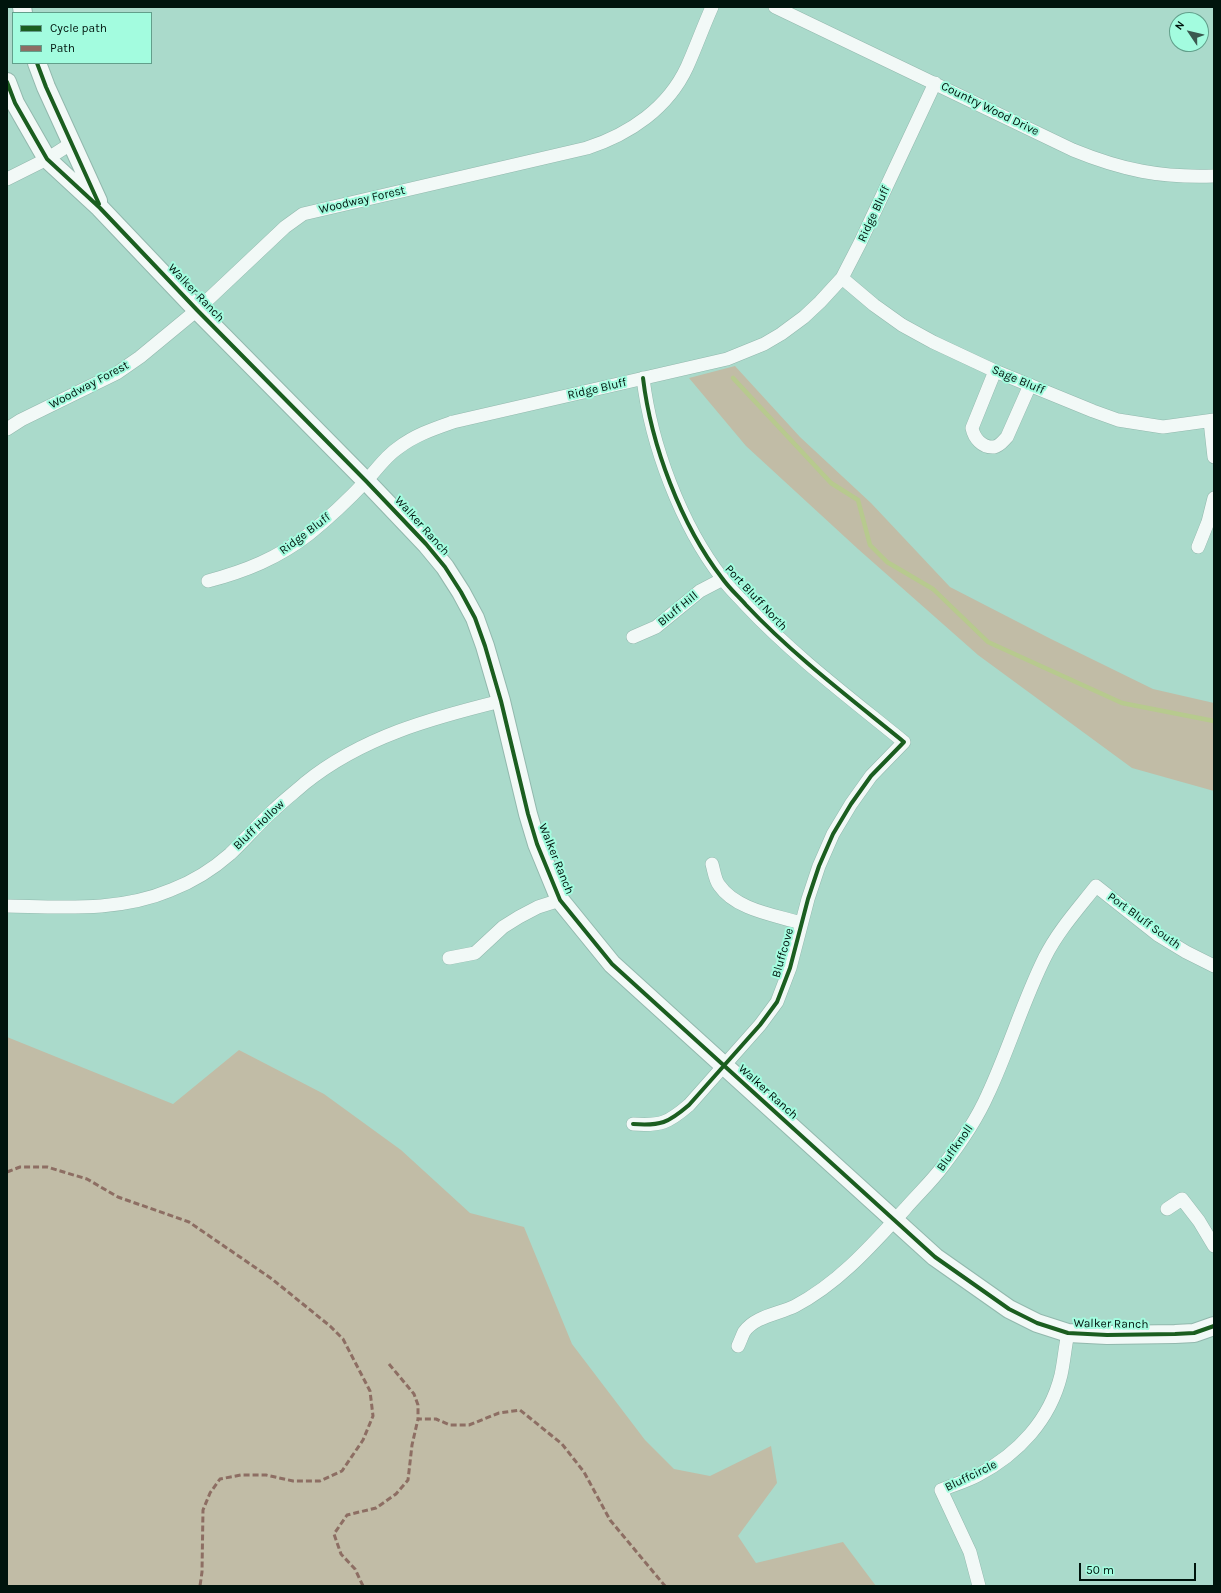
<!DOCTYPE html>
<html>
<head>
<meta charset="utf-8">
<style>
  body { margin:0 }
  #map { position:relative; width:1221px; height:1593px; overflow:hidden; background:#aadacb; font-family:Karla,sans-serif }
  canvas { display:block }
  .frame { position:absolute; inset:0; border:8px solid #00140d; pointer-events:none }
  .legend { position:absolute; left:12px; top:12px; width:140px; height:52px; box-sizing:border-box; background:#a3fcdf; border:1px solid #629f8b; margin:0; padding:5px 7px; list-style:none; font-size:12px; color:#00140d }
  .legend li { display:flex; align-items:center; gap:8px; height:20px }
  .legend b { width:20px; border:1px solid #629f8b }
  .north { position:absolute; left:1169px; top:12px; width:40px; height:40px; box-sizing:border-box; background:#a3fcdf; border:1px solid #629f8b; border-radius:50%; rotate:305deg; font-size:11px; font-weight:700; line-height:16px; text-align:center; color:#00140d }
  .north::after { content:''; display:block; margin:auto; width:14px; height:18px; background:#3b5950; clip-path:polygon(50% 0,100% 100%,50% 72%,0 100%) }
  .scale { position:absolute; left:1079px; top:1563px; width:117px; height:18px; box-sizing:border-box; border:2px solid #00140d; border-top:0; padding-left:5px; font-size:12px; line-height:14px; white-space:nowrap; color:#00140d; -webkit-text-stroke:3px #a3fcdf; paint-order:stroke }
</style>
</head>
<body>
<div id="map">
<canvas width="1221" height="1593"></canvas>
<div class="frame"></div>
<ul class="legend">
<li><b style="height:5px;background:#1b5e20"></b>Cycle path</li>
<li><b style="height:5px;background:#8d6e63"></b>Path</li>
</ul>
<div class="north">N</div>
<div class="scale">50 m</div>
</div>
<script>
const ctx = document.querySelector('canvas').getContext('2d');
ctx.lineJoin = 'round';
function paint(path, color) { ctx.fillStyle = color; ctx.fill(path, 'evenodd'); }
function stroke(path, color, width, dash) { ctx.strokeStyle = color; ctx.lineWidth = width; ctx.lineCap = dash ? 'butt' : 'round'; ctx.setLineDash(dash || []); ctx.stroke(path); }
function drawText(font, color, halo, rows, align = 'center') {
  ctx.font = font + ' Karla,sans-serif'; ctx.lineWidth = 4; ctx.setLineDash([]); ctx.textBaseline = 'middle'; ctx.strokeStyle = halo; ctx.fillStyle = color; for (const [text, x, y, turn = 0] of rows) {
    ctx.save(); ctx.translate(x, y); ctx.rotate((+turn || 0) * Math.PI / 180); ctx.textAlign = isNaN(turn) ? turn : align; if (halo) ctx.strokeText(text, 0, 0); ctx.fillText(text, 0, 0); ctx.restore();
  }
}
paint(new Path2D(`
  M735,366L800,437L871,503L950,587L1051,639L1153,689L1214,703V791L1132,768L978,655L858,549L746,446L689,378Z
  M7,1037L173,1104L239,1050L324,1094L401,1150L470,1213L524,1227L572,1344L645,1440L674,1469L710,1476L771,1446L777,1483L738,1536L756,1563L843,1542L876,1586H7Z`), '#c1bca6');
stroke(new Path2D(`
  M733,378L831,483L858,500L870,545L887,562L933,589L988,642L1122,703L1214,721`), '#b7ca8e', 4.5);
const street = new Path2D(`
  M775,7L1073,150C1122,170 1161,178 1214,176
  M7,179L47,159L72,143
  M842,278L874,305L902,325L933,342L995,371L1093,411L1118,420L1163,427L1214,420
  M995,371L972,428C974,438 982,448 994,447C1000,446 1003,441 1007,437L1030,385
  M1210,421L1214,457
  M7,429L21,420L117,373L140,357L197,310L285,227L303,214L587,148C630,134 668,108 687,67C696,47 703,27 712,7
  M1198,547L1208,522L1214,498
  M208,581C246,571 278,558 309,534C329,518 349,499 367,480C377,469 386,456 398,448C415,435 433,429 453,422L727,359L764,344L781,334L804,317L820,302L842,278L860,243L935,83
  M633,637L656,627L700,591L723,579
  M712,864C714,871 715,880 719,885C736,910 775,915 801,923
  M7,906C63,907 119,912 171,890C192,882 213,869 230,854C246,839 259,823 275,809C284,800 295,792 305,783C362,737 432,718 501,701
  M449,958L475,953L503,927L519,917L538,907L560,900
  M633,1124C661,1126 668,1123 689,1105L760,1025L777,1002L790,968L808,899L819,866L833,834L851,804L871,776L904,742C850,698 794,656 746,605C738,596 729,588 722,578C681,525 651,445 643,378
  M1167,1209L1182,1199L1199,1221L1214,1246
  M738,1346C740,1342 742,1336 744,1332C755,1316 779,1314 795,1306C839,1283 872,1245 905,1209C918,1194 932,1181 943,1166C960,1144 977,1119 988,1094C1009,1049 1023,1001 1045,957C1058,931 1078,909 1096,886L1158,935L1186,952L1214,966
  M979,1586L970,1552L941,1490C953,1485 967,1481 978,1475C1018,1454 1050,1420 1061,1375C1064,1361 1065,1347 1068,1333`);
const secondary = new Path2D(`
  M22,7L23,13
  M37,63L46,87L98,201
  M7,82L15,103L47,159L100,208L197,310L366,481L426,544L445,567L461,592L475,618L485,646L501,701L528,814L537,844L560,900L612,964L935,1257L1009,1309L1037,1323L1068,1333L1107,1335L1175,1334L1194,1333L1214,1326`);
stroke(street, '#92b8ad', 14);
stroke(secondary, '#92b8ad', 20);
stroke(street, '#f2f9f7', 13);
stroke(secondary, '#f2f9f7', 18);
stroke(new Path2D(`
  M7,1172L20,1167H47L87,1179L118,1197L189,1222L272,1279L330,1326L343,1339L370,1391L373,1416L363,1440L342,1471L320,1481H293L266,1475H241L220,1479L210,1493L203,1510L202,1572L200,1586
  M389,1364L414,1394L418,1405V1419
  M363,1586L355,1569L341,1554L334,1534L347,1515L376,1508L396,1494L408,1480L412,1445L418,1419H436L450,1425H469L499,1413L520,1410L562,1444L584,1472L610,1520L665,1586`), '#8d6e63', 3, [6, 3]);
stroke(new Path2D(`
  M37,63L46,87L99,204
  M7,82L15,103L47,159L100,208L197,310L366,481L426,544L445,567L461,592L475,618L485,646L501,701L528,814L537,844L560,900L612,964L935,1257L1009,1309L1037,1323L1068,1333L1107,1335L1175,1334L1194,1333L1214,1326
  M633,1124C661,1126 668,1123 689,1105L760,1025L777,1002L790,968L808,899L819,866L833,834L851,804L871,776L904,742C850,698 794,656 746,605C738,596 729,588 722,578C681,525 651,445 643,378`), '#1b5e20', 4);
drawText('12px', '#00140d', '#a3fcdf', [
  ["Country Wood Drive",990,109,26],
  ["Woodway Forest",362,200,-13],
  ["Ridge Bluff",874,214,-65],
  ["Walker Ranch",196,293,46],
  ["Sage Bluff",1018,380,23],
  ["Woodway Forest",89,385,-28],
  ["Ridge Bluff",597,389,-13],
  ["Walker Ranch",422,526,48],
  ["Ridge Bluff",305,534,-37],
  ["Port Bluff North",756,598,47],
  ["Bluff Hill",678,609,-39],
  ["Bluff Hollow",259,825,-44],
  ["Walker Ranch",556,859,68],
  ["Port Bluff South",1144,921,36],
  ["Bluffcove",783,953,-74],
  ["Walker Ranch",768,1092,42],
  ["Bluffknoll",955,1148,-55],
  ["Walker Ranch",1111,1324,1],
  ["Bluffcircle",971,1476,-26]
]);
</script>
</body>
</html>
